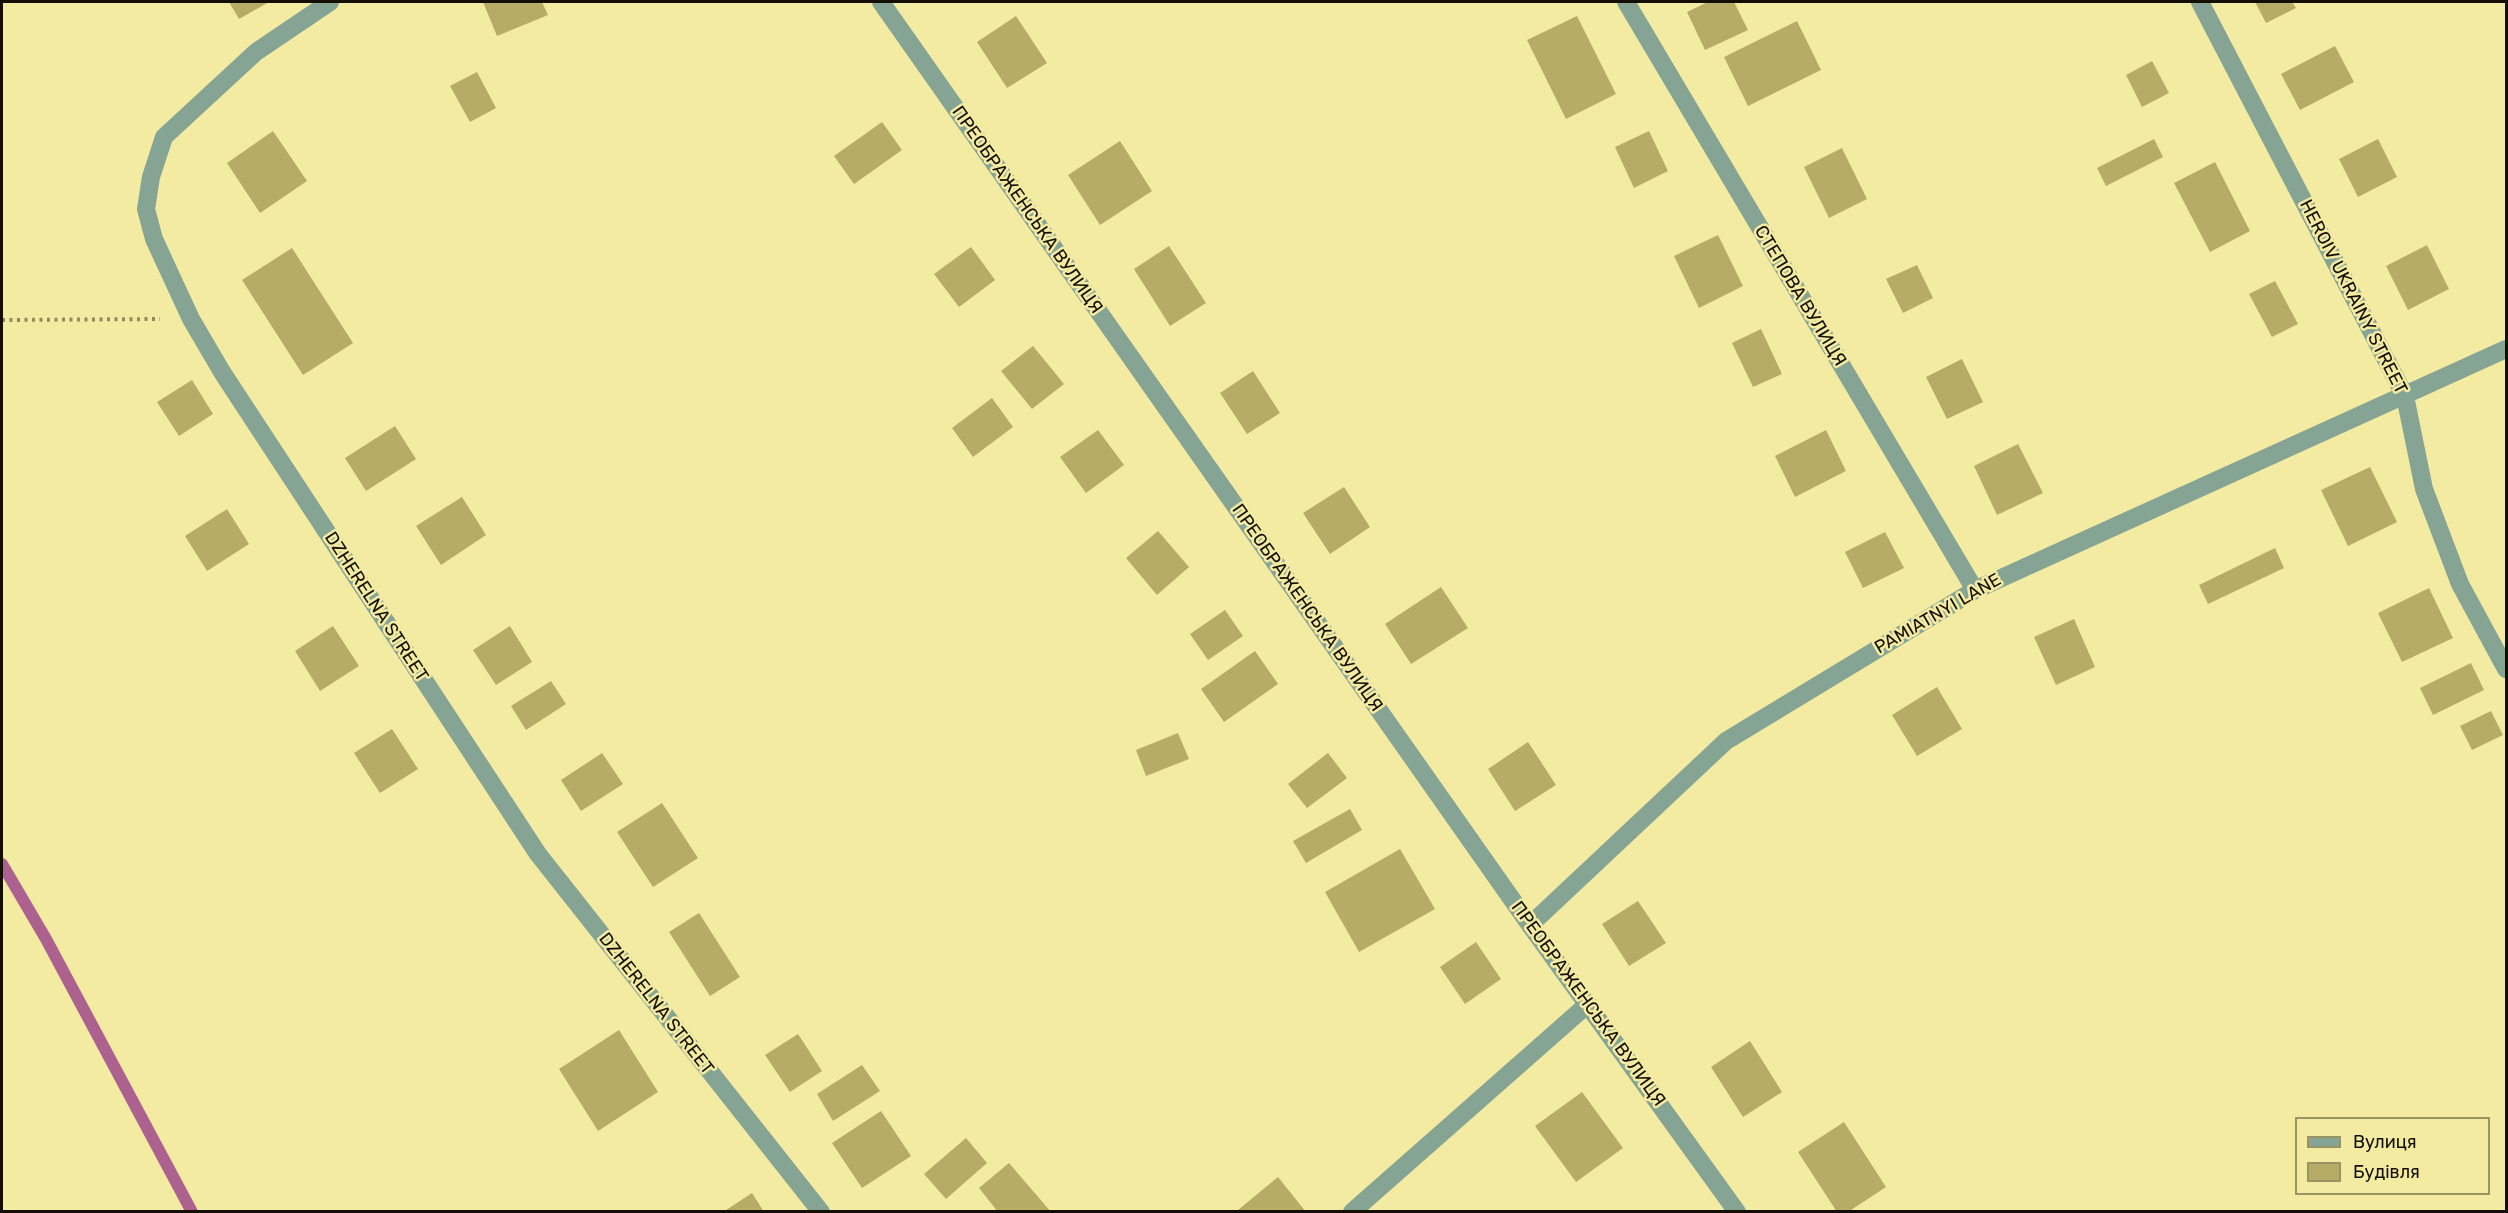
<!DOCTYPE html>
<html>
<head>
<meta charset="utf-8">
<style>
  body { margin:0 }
  #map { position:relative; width:2508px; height:1213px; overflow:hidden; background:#f4eba3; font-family:Rubik,sans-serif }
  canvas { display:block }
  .frame { position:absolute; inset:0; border:3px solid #130e00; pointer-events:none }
  .legend { position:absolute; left:2295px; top:1117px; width:195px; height:78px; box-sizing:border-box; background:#f4eba3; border:2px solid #9a9362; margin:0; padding:8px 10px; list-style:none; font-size:18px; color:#130e00 }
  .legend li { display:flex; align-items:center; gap:12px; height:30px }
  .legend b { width:30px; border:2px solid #9a9362 }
</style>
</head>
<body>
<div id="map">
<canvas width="2508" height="1213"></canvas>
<div class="frame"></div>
<ul class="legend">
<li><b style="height:8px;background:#86a494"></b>Вулиця</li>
<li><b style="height:16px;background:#b6ac66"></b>Будівля</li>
</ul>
</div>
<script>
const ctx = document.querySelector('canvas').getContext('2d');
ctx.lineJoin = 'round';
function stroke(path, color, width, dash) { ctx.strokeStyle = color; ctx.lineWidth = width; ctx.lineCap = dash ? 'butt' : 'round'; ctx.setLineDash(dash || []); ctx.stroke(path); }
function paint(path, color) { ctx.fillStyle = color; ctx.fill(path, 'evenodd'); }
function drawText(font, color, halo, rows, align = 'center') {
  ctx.font = font + ' Rubik,sans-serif'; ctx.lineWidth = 5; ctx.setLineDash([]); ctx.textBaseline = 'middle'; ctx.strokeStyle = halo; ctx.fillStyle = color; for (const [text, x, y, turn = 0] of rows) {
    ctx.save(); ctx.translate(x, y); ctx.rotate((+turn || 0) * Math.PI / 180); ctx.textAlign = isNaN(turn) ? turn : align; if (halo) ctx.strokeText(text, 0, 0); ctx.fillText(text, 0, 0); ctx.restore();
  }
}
stroke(new Path2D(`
  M2,864L46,939L192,1212`), '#ad618e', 12);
paint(new Path2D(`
  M229,2H269L239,19Z
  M483,2H542L548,15L497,36Z
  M1708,2H1734L1748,30L1705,50L1687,12Z
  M2255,2H2292L2296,8L2266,23Z
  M1016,16L1047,63L1007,88L977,42Z
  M1577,16L1616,94L1566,119L1527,40Z
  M1797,21L1821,70L1748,106L1724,57Z
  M2335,46L2354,82L2300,110L2281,74Z
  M2152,61L2169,93L2142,107L2126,75Z
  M477,72L496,108L470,122L450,86Z
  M882,122L902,150L854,184L834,156Z
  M273,131L307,181L260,213L227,163Z
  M1649,131L1668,171L1634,188L1615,147Z
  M2154,139L2163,157L2106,186L2097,168Z
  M2378,139L2397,177L2358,197L2339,159Z
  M1120,141L1152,191L1100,225L1068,175Z
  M1842,148L1867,199L1829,218L1804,167Z
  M2215,162L2250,231L2210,252L2174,183Z
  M1718,235L1743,286L1699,308L1674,256Z
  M2427,245L2449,289L2408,310L2386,266Z
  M1169,246L1206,303L1170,326L1134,269Z
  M971,247L995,280L959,307L934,274Z
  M292,248L353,343L303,375L242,280Z
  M1917,265L1933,298L1903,313L1886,279Z
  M2275,281L2298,324L2272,337L2249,294Z
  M1761,329L1782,374L1753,387L1732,343Z
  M1033,346L1064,384L1032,409L1001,371Z
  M1962,359L1983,402L1947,419L1926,377Z
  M1253,371L1280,413L1247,434L1220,393Z
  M192,380L213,414L179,436L157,402Z
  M992,398L1013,427L973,457L952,428Z
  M395,426L416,459L366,491L345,458Z
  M1098,430L1124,465L1086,493L1060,457Z
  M1826,430L1846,471L1795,497L1775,456Z
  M2018,444L2043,493L1997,515L1974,466Z
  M2370,467L2397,522L2348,546L2321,490Z
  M1344,487L1370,527L1330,554L1303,513Z
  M462,497L486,535L441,565L416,526Z
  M227,509L249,544L207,571L185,536Z
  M1158,531L1189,567L1157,595L1126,558Z
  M1885,532L1904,568L1863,588L1845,552Z
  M2275,548L2284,568L2208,604L2199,585Z
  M1441,587L1468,628L1411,664L1385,624Z
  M2429,588L2453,638L2402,662L2378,613Z
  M1225,610L1243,636L1208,660L1190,634Z
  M2074,619L2095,667L2056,685L2034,637Z
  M333,626L359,666L320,691L295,651Z
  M510,626L532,662L496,685L473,650Z
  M1255,651L1278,684L1224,722L1201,689Z
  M2471,663L2484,690L2433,715L2420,688Z
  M551,681L566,704L526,730L511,706Z
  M1937,687L1962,729L1917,756L1892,715Z
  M2491,711L2503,735L2472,750L2460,726Z
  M392,729L418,769L380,793L354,753Z
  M1178,733L1189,759L1146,776L1136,750Z
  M1528,742L1556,785L1515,811L1488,769Z
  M602,753L623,784L581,811L561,780Z
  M1328,753L1347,778L1307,808L1288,784Z
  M662,803L698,858L653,887L617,832Z
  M1350,809L1362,830L1306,863L1293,841Z
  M1400,849L1435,909L1359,952L1325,892Z
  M1638,901L1666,943L1629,966L1602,924Z
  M699,913L740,977L710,996L669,932Z
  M1476,942L1501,979L1465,1004L1440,967Z
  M619,1030L658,1092L598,1131L559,1069Z
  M798,1034L822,1071L790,1092L765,1055Z
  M1750,1041L1782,1092L1743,1117L1711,1067Z
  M862,1065L880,1091L833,1121L817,1094Z
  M1582,1092L1623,1148L1576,1182L1535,1126Z
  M881,1111L911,1156L862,1188L832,1143Z
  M1844,1122L1886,1187L1848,1212H1837L1798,1152Z
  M966,1138L987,1163L946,1199L924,1174Z
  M1009,1163L1051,1212H998L979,1188Z
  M1278,1177L1306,1212H1239L1238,1210Z
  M752,1193L764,1212H723Z`), '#b6ac66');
stroke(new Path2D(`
  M2,320L160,319`), '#918a5b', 4, [3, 4.5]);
stroke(new Path2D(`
  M330,2L256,52L164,137L151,177L146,209L154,239L191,319L222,372L538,854L821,1212
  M881,2L1530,925L1737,1212
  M1626,2L1975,590
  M2200,2L2405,396L2424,489L2460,584L2506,669
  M1530,925L1726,741L1975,590L2506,349
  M1352,1212L1588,1004`), '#86a494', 18);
drawText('18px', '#130e00', '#f4eba3', [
  ["ПРЕОБРАЖЕНСЬКА ВУЛИЦЯ",1027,210,55],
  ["СТЕПОВА ВУЛИЦЯ",1800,296,59],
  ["HEROIV UKRAINY STREET",2353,297,63],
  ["DZHERELNA STREET",376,607,57],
  ["ПРЕОБРАЖЕНСЬКА ВУЛИЦЯ",1307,608,55],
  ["PAMIATNYI LANE",1938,614,-30],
  ["DZHERELNA STREET",656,1004,52],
  ["ПРЕОБРАЖЕНСЬКА ВУЛИЦЯ",1588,1004,54]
]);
</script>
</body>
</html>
